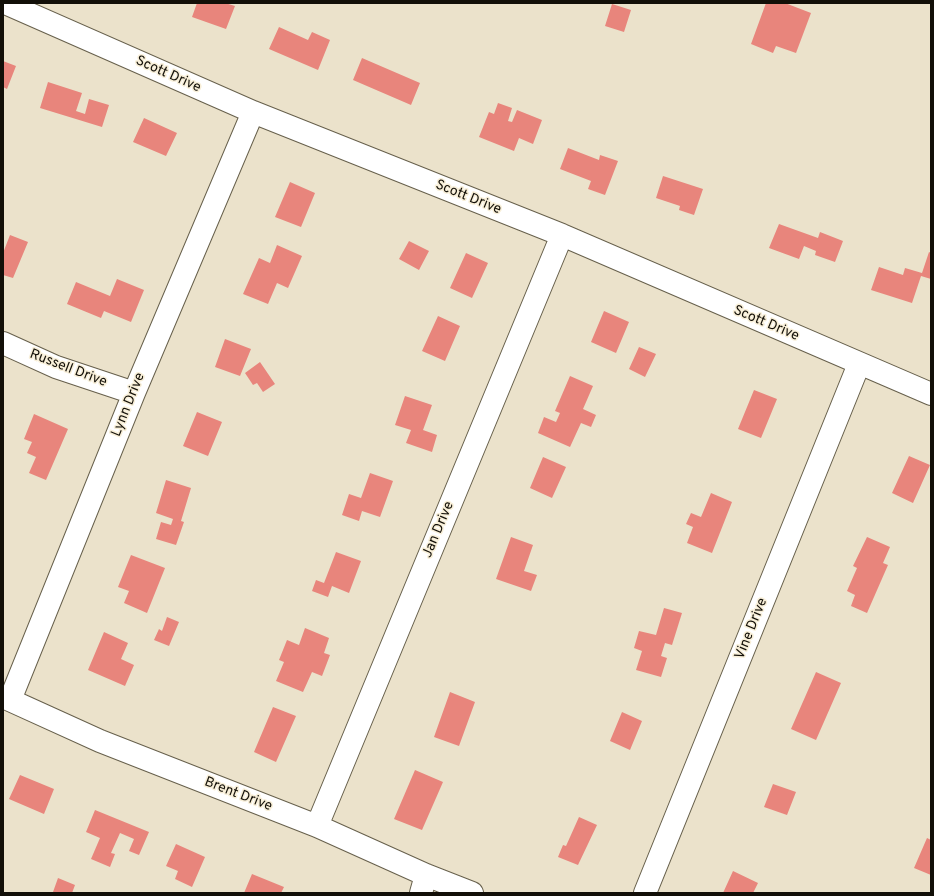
<!DOCTYPE html>
<html>
<head>
<meta charset="utf-8">
<style>
  body { margin:0 }
  #map { position:relative; width:934px; height:896px; overflow:hidden; background:#ebe2cb; font-family:Overpass,sans-serif }
  canvas { display:block }
  .frame { position:absolute; inset:0; border:4px solid #120f08; pointer-events:none }
</style>
</head>
<body>
<div id="map">
<canvas width="934" height="896"></canvas>
<div class="frame"></div>
</div>
<script>
const ctx = document.querySelector('canvas').getContext('2d');
ctx.lineJoin = 'round';
function paint(path, color) { ctx.fillStyle = color; ctx.fill(path, 'evenodd'); }
function stroke(path, color, width, dash) { ctx.strokeStyle = color; ctx.lineWidth = width; ctx.lineCap = dash ? 'butt' : 'round'; ctx.setLineDash(dash || []); ctx.stroke(path); }
function drawText(font, color, halo, rows, align = 'center') {
  ctx.font = font + ' Overpass,sans-serif'; ctx.lineWidth = 3; ctx.setLineDash([]); ctx.textBaseline = 'middle'; ctx.strokeStyle = halo; ctx.fillStyle = color; for (const [text, x, y, turn = 0] of rows) {
    ctx.save(); ctx.translate(x, y); ctx.rotate((+turn || 0) * Math.PI / 180); ctx.textAlign = isNaN(turn) ? turn : align; if (halo) ctx.strokeText(text, 0, 0); ctx.fillText(text, 0, 0); ctx.restore();
  }
}
paint(new Path2D(`
  M197,3H225L235,6L226,29L192,17Z
  M766,3H785L811,13L796,53L776,46L773,53L751,44Z
  M612,4L631,10L624,32L605,26Z
  M279,27L308,40L312,32L330,40L318,70L269,49Z
  M362,58L420,83L411,105L353,80Z
  M3,61L16,66L7,89L3,87Z
  M48,82L82,93L76,111L85,114L89,99L109,105L102,127L40,108Z
  M498,103L512,108L508,121L512,122L517,110L542,120L533,144L519,138L514,151L479,137L489,112L494,114Z
  M144,118L177,133L166,156L133,142Z
  M568,148L599,160L600,155L618,161L605,195L588,189L591,181L560,169Z
  M663,176L703,189L694,215L679,210L680,206L656,198Z
  M290,182L315,193L301,227L275,217Z
  M779,224L818,238L820,232L843,241L835,262L815,255L816,251L804,246L799,259L769,248Z
  M10,235L28,242L13,278L3,275V253Z
  M409,241L429,251L419,270L399,259Z
  M277,245L302,256L288,288L277,283L268,304L243,294L259,258L270,263Z
  M929,252L931,253V279L921,276L912,303L871,290L879,267L903,275L905,268L922,273Z
  M466,253L488,263L472,298L450,288Z
  M117,279L144,290L131,322L104,311L101,318L67,304L76,282L110,296Z
  M604,311L629,322L616,353L591,342Z
  M438,316L460,326L445,361L422,351Z
  M225,339L251,349L240,376L215,367Z
  M639,347L656,354L645,377L629,369Z
  M260,362L275,384L263,392L257,383L253,385L245,373Z
  M570,376L593,386L583,409L596,415L591,427L581,423L570,447L538,433L544,417L556,422L560,413L555,411Z
  M754,390L777,399L761,438L738,429Z
  M405,396L432,405L423,430L437,435L432,452L406,443L411,430L395,425Z
  M197,412L222,422L208,456L183,446Z
  M34,414L68,429L46,480L29,473L36,457L27,453L32,442L24,439Z
  M909,456L930,465L913,503L892,493Z
  M543,457L566,467L552,498L530,488Z
  M370,473L393,481L380,517L362,511L359,521L342,515L349,494L361,498Z
  M166,480L191,488L181,521L184,522L176,545L156,539L161,522L171,525L173,519L156,513Z
  M711,493L732,502L712,553L687,543L693,527L686,524L691,513L701,517Z
  M511,537L533,545L524,571L537,575L531,591L496,579Z
  M867,537L890,547L883,563L888,565L867,613L851,606L855,595L847,591L857,568L853,566Z
  M336,552L361,561L349,593L332,586L328,597L312,591L316,580L324,583Z
  M131,555L165,568L147,613L124,603L129,591L118,587Z
  M664,608L682,613L672,645L665,643L661,656L667,658L661,677L636,670L642,651L634,648L639,631L656,635Z
  M167,617L179,622L169,646L154,640L159,629L162,631Z
  M305,628L329,638L324,653L330,655L322,676L312,672L303,692L276,681L284,662L279,660L287,640L299,645Z
  M104,632L128,643L121,659L134,665L125,686L88,670Z
  M816,672L841,683L816,740L791,729Z
  M450,692L475,702L459,746L434,737Z
  M273,707L296,716L276,762L254,752Z
  M622,712L642,721L630,750L610,741Z
  M415,770L443,782L422,830L394,819Z
  M20,775L54,789L44,814L9,799Z
  M773,784L796,792L787,815L764,807Z
  M95,810L149,832L139,855L129,851L134,839L120,833L111,853L115,854L110,867L91,859L100,838L86,832Z
  M579,817L597,825L578,865L558,857L563,845L566,846Z
  M927,838L931,840V875L914,868Z
  M176,844L205,857L192,887L175,879L178,871L166,866Z
  M733,871L758,883L753,893H723Z
  M252,874L284,887L281,893H244Z
  M58,878L75,885L72,893L53,892Z`), '#e8857c');
const minor = new Path2D(`
  M5,3L253,112L562,235L931,394
  M3,343L56,367L134,393
  M3,697L100,741L317,826L426,875L472,893
  M10,700L134,393L253,112
  M317,826L562,235
  M421,893L426,875
  M645,893L859,364`);
stroke(minor, '#67604c', 24);
stroke(minor, '#fff', 22);
drawText('14px', '#120f08', '#f8efd8', [
  ["Scott Drive",168,75,24],
  ["Scott Drive",468,198,22],
  ["Scott Drive",766,324,23],
  ["Russell Drive",68,369,21],
  ["Lynn Drive",129,405,-68],
  ["Jan Drive",439,530,-67],
  ["Vine Drive",752,629,-68],
  ["Brent Drive",238,795,21]
]);
</script>
</body>
</html>
